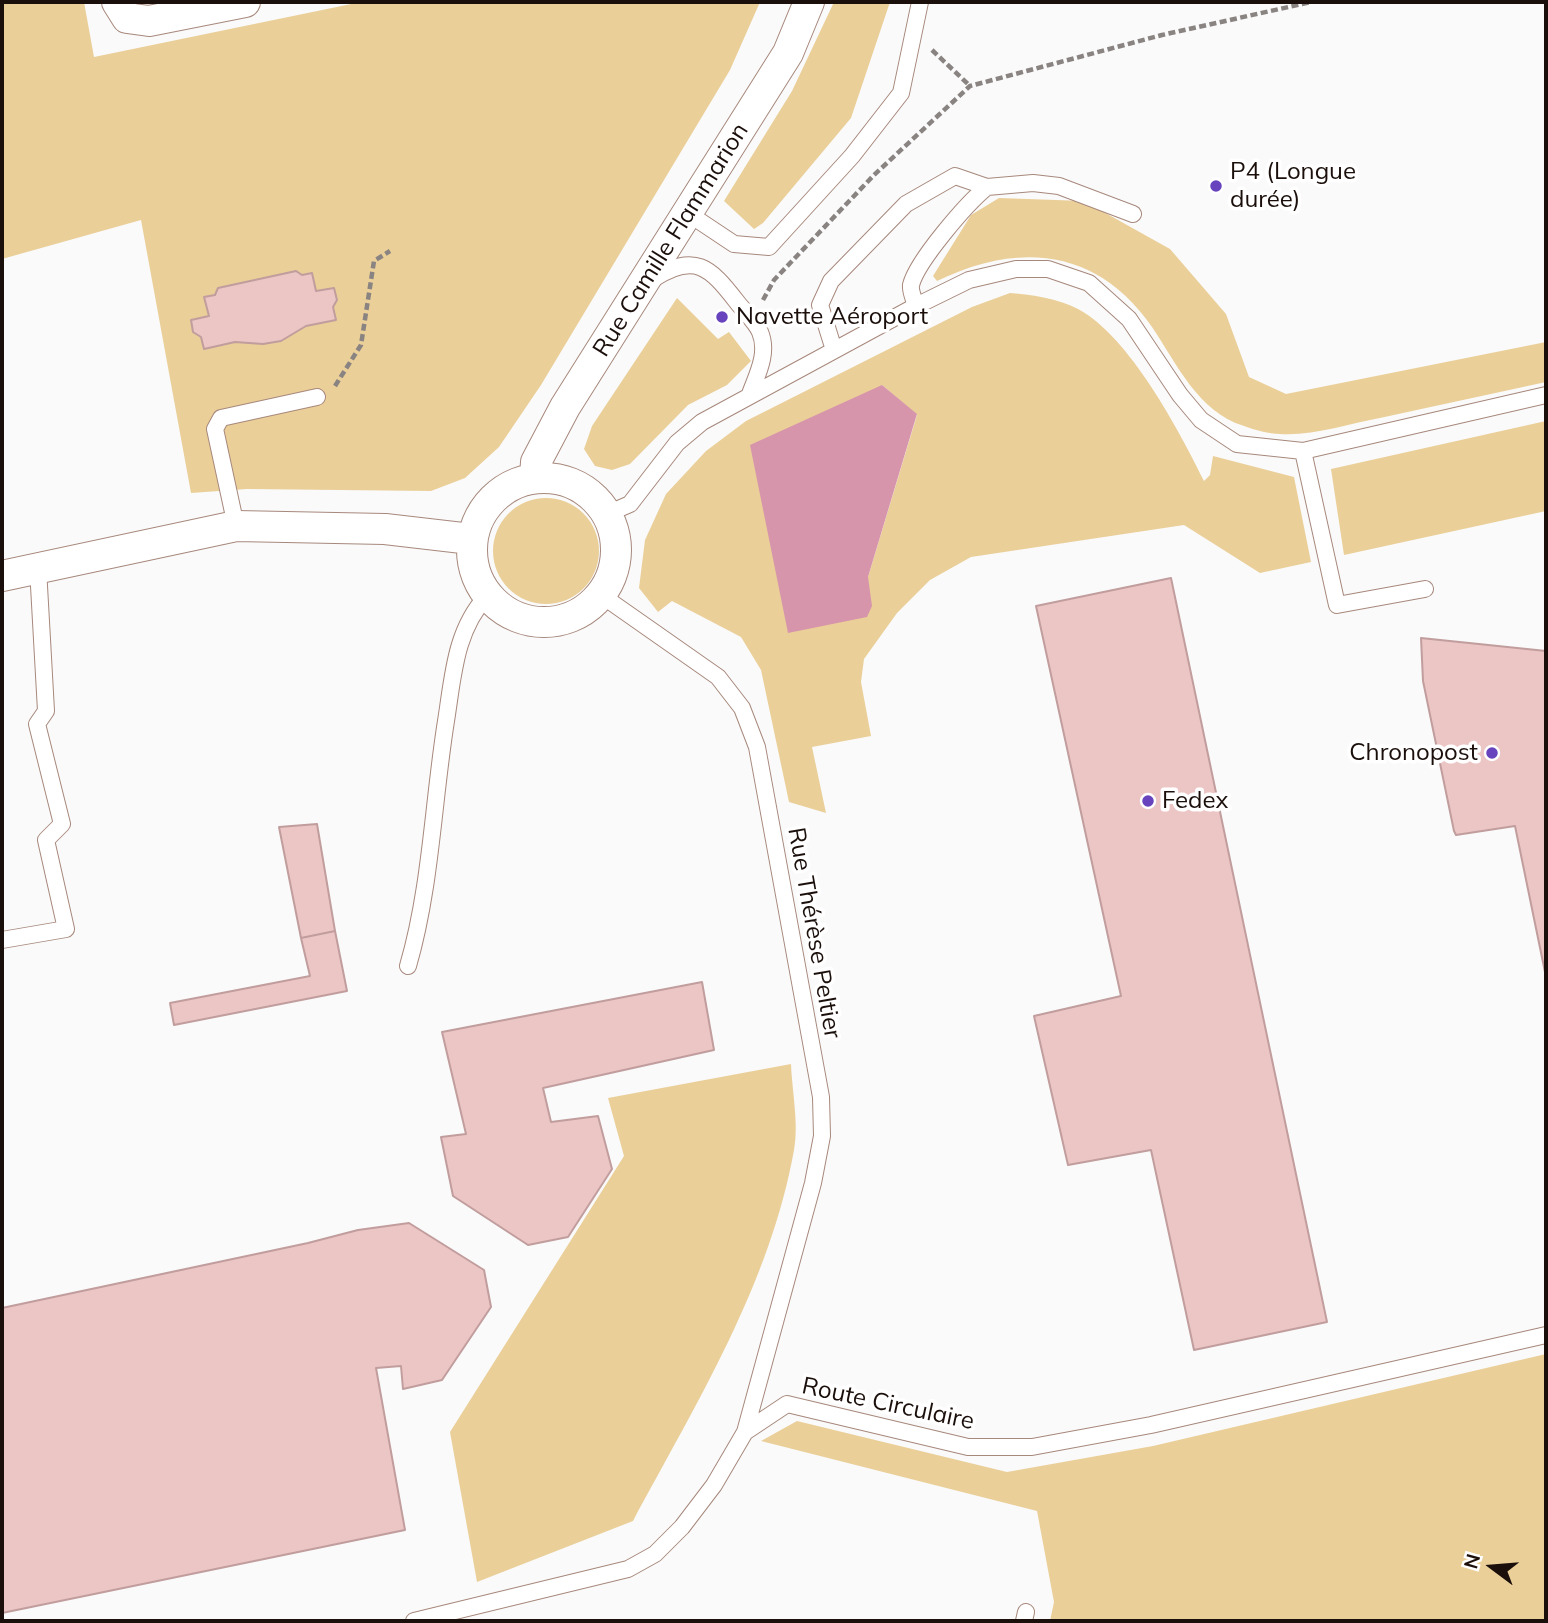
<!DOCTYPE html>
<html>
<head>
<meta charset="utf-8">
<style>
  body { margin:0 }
  #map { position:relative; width:1548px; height:1623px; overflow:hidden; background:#fafafa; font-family:Mulish,sans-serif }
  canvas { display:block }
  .frame { position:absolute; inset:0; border:4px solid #1b0f0b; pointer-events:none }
  .north { position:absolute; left:1457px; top:1532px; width:70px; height:70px; -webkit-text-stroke:5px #fff; paint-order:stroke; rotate:286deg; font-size:19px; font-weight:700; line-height:28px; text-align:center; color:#1b0f0b }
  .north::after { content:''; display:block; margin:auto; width:24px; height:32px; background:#1b0f0b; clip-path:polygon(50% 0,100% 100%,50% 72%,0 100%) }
</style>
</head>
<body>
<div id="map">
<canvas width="1548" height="1623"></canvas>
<div class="frame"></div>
<div class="north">N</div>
</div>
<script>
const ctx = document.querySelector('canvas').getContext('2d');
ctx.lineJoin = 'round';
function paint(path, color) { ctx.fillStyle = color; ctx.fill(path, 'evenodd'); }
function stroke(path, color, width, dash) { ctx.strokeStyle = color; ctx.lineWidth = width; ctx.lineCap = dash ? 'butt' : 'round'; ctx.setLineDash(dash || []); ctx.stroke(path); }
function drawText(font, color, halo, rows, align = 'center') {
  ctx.font = font + ' Mulish,sans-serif'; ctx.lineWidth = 7; ctx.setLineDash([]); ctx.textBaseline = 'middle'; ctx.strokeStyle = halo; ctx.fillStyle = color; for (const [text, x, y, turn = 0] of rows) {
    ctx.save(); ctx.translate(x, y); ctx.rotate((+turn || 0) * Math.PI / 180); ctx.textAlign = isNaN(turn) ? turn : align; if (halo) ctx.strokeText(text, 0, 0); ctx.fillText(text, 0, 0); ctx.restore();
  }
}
paint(new Path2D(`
  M2,2H84L94,57L361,2H760L730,70L541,385L499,447L465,478L431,491L247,489L191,493L141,220L2,259Z
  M834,2H890L851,118L763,223L754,229L724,201L792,91Z
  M999,198L1084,201L1170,249L1226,314L1249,377L1286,394L1546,342V382C1491,394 1435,406 1380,418C1348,424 1313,436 1280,434C1269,434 1255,430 1244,426C1198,412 1177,364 1152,327C1098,248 1018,241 937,281L933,276L971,215Z
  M1010,293C1033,295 1057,298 1078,309C1129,336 1179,430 1204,481L1210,475L1213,456L1294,477L1311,562L1260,573L1184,525L971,557L930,580L897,613L864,659L861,682L871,736L812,747L826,813L789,802L761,670L741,637L672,601L658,612L639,588L645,540L666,494L706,451L746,421L972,307ZM882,385L917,415L868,577Z
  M677,298L718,339L729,332L751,361L727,385L688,405L630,464L612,470L595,466L584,449L592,426Z
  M1546,421V511L1344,555L1331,469Z
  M493 551a53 53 0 1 1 106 0a53 53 0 1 1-106 0Z
  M791,1064C792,1091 799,1124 794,1150C770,1284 697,1402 633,1521L477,1582L450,1432L624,1156L608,1098Z
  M1546,1354V1621H1050L1054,1602L1037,1511L761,1441L797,1421L1007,1472L1153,1446Z`), '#eacf99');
paint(new Path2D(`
  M882,385L917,414L868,577L872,606L867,617L788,633L750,445Z`), '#d795ab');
const building = new Path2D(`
  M296,271L302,275L312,273L316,291L334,288L337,300L333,307L336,320L306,326L281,341L263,344L235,342L204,349L201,337L193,332L191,320L209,316L204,297L215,295L218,288Z
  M1171,578L1327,1322L1194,1350L1151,1150L1068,1165L1034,1016L1121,996L1036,606Z
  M1421,638L1546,651V977L1515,826L1456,835L1454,831L1423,681Z
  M317,824L335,931L301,938L279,827Z
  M335,931L347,991L174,1025L170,1003L310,976L301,938Z
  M702,982L714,1050L543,1088L551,1122L598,1116L612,1169L568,1237L528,1245L453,1196L441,1137L466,1134L442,1032Z
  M409,1223L484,1270L491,1307L442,1380L403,1389L401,1366L376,1368L405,1530L2,1613V1308L308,1243L358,1230Z`);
paint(building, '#ebc6c5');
stroke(building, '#c19d9d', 2);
const service = new Path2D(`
  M689,214L734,244L769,247L852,156L901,93L920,2
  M653,279C695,252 710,267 737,302C744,311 756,322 760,332C769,353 757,375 750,394
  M916,306C914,299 910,291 911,285C917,261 967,203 987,187
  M834,350L820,305L831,281L906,204L955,176L987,187L1033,183L1059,186L1133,214
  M1303,451L1337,605L1425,589
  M607,514L630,504L677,443L702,422L916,306L969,280L1016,269H1048L1089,283L1129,319L1180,395L1201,420L1237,444L1303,451L1546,395
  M236,526L215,429L221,418L317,397
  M601,595L718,677L742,708L757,747L821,1097L822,1136L813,1183L745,1432
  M2,940L66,929L46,840L62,824L37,724L46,711L38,568
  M408,966C431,887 433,802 446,721C453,677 455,630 487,596
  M414,1621L628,1569L655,1554L682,1527L714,1485L745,1432L787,1404L968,1447H1032L1151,1425L1546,1335
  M1024,1621L1026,1612`);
const minor = new Path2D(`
  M117,2L127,18L149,21L245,2
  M535,477L536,462L565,407L788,53L809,2
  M472 550a72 72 0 1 1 144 0a72 72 0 1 1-144 0Z
  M2,576L236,526L385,529L471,539`);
stroke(service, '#a7887c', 18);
stroke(minor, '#a7887c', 32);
stroke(new Path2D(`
  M932,50L970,86
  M763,300L774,280L874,175L970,86L1162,35L1311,2
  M335,386L361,345L374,261L390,251`), '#898381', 4.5, [7, 3.5]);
stroke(service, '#fff', 16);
stroke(minor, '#fff', 30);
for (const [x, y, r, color] of [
  [1216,186,7,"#6744bd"],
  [722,317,7,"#6744bd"],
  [1492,753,7,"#6744bd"],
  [1148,801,7,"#6744bd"]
]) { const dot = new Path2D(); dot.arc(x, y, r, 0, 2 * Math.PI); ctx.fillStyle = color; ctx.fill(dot); stroke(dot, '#fff', 2.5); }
drawText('24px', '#1b0f0b', '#fff', [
  ["P4 (Longue",1230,172],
  ["durée)",1230,200],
  ["Navette Aéroport",736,317],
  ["Chronopost",1478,753,"right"],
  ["Fedex",1162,801]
], 'left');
drawText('24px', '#1b0f0b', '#fff', [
  ["Rue Camille Flammarion",671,240,-58],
  ["Rue Thérèse Peltier",814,933,80],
  ["Route Circulaire",888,1404,12]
]);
</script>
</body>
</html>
